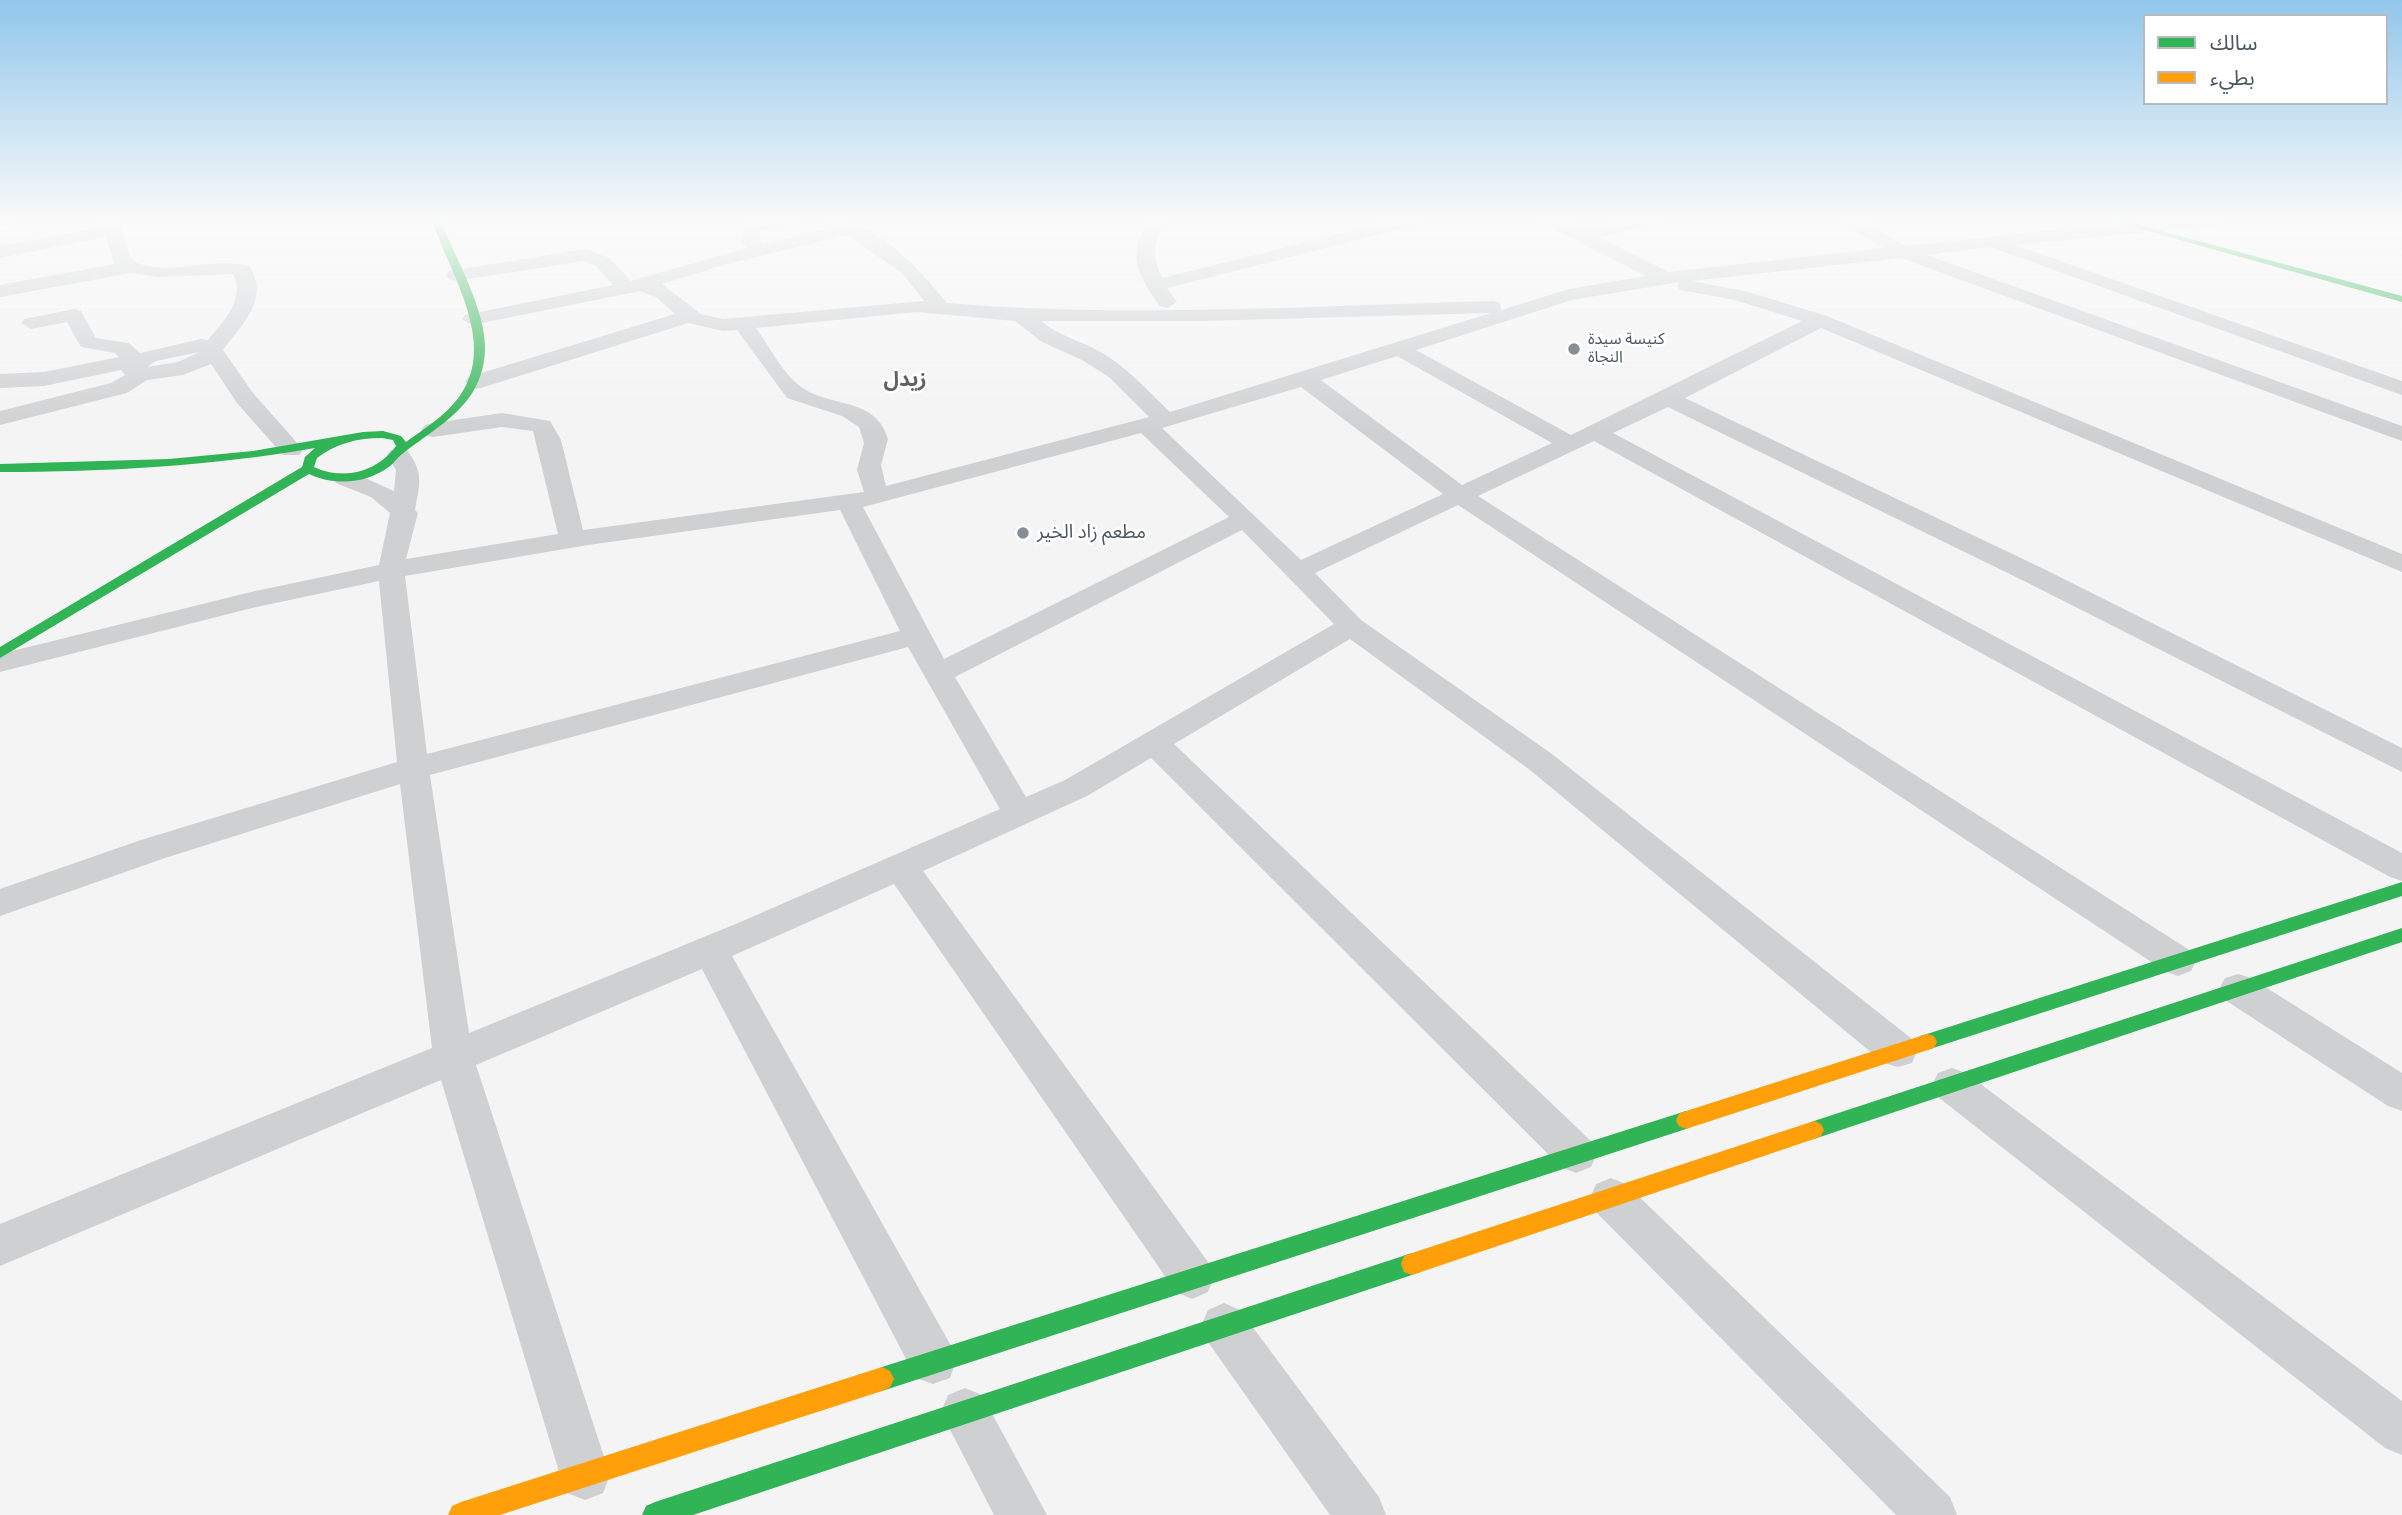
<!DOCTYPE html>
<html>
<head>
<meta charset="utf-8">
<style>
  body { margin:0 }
  #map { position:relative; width:2402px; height:1515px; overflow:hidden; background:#f4f4f4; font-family:"Roboto Condensed","Noto Sans Arabic",sans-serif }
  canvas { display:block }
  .legend { position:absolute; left:2143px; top:14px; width:245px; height:91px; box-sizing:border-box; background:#fff; border:2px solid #b7bbc0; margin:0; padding:9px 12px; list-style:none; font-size:21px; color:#4a5661 }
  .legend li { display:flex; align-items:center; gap:14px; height:35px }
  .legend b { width:35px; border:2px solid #b7bbc0 }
</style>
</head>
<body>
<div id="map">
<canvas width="2402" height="1515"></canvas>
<ul class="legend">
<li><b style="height:9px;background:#30b455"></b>سالك</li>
<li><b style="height:9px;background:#ff9f0a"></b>بطيء</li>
</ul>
</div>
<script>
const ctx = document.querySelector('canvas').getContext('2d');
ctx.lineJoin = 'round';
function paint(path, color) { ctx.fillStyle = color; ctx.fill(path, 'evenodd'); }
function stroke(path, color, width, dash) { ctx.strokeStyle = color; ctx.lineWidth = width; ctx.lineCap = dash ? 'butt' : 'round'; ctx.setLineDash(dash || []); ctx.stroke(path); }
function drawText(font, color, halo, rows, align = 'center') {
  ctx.font = font + ' "Roboto Condensed","Noto Sans Arabic",sans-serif'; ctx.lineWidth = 5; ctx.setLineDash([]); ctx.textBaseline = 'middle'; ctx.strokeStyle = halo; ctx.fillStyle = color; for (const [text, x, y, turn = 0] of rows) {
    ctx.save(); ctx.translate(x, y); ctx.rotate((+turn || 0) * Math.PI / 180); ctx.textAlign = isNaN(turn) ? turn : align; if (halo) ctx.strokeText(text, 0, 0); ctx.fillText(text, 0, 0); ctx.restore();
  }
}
paint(new Path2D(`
  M0,220H17L14,224L0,226Z
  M101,220H119L130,258C158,281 215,254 250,267C270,299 241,326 223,350L253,393L299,445L303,450L299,455H283L237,403L211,364L183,375L147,380L127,393L0,425V411L111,383L125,375L121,370L44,386L0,388V374L44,372L119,357L115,353L81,347L67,322L31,329L21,323L24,319L74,309L81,311L96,338L129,343L140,353L201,339L208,340C223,321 246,300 233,274L158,277L131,273L0,297V285L115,264L105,237L0,258V246L103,227ZM200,352L178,362L147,367L156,361Z
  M764,220H795L792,224L761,231L759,240L764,244L835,227L827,220C877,220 917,267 947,303C1128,318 1312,306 1493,301L1500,303L1501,310L1569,289L1646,276L1544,224L1541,220H1563L1583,230L1631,220H1664L1661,224L1599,237L1669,272L1883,248L1837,220H1859L1906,246L2134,221L2228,220L2219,225L2015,245L2402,381V395L1990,247L1927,255L2402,426V441L1901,258L1691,281L1745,291L1827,316L2402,554V572L1821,328L1685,398L2046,570L2402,748V772L2026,582L1668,407L1613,433L2402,853V881L2390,877L1594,441L1478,496L2191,951L2196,961L2191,971L2178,976L2165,971L1458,505L1315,573L1361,620L1552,754L1912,1039L1917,1051L1912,1063L1898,1067L1884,1063L1530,770L1350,639L1174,744L1591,1141L1597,1154L1591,1167L1576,1173L1561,1167L1151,758L1087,796L923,871L1208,1262L1214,1277L1208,1292L1192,1299L1176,1292L894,884L732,956L950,1344L956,1361L950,1378L933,1384L916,1378L702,969L476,1065L610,1475L603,1493L585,1500L567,1493L560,1475L441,1080L0,1266V1224L432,1048L400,784L165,858L0,916V889L141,840L397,762L379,581L252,608L0,672V654L251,592L379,565L390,513L371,497L336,483L333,478L336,473H354L394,491L396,470L387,455L391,450H407C424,474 420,482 415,510L418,513L406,559L558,534L533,431L502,427L433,437L425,435L421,430L425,425L433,423L502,413L550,421L561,440L583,530L864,492L857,470L864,443L859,427L842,416L787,398L737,330L723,331L688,323L484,387L476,389L465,382L468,377L675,314L656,297L640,291L472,325L462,319L465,315L613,285L596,266L584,261L456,281L449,279L446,275L449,271L586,249L610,258L631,281L747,248L741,241L746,224ZM847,235L902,273L924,301L723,319L701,314L662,284L731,263ZM1680,282L1677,286L1680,290L1735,300L1802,321L1571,435L1416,350L1572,300ZM917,312L1015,321L1042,342L1082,360L1109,377L1149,417L886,486L881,465L888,439C876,397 832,408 803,388C783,375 770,347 756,328ZM1491,313L1170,412C1147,390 1127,367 1099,351C1079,340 1059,336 1041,321H1203ZM1397,356L1552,443L1462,485L1321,380ZM1301,387L1443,494L1301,560L1162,428ZM1141,433L1229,517L944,659L863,507ZM840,510L900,631L427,754L405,576L588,545ZM1242,530L1334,624L1065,780L1026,797L955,677ZM908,647L1000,809L738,923L469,1033L430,775Z
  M1150,220H1168C1154,241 1151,253 1162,278L1395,220H1424L1421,224L1167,288L1177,302L1167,308L1160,306C1138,276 1125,254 1150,220Z
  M2238,974L2251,978L2402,1073V1111L2388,1106L2225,1000L2219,989L2225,978Z
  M1952,1068L1966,1073L2402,1401V1455L2385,1448L1938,1097L1932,1085L1938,1073Z
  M1611,1178L1626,1184L1950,1497L1957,1515H1896L1596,1212L1590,1198L1596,1184Z
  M1224,1303L1240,1310L1379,1497L1386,1515H1330L1208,1342L1201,1326L1208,1310Z
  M965,1388L982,1395L1047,1515H994L941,1412L948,1395Z`), '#ced0d2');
paint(new Path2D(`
  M432,220H440C455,256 487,312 485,351C482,407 438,425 401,455C397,458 394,463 390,466C367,484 334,486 309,474L0,658V647L302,467L305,457L315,448C211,466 106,472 0,472V464L169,459L253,451L363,432L383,431L401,436L406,442C424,429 445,416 459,397C499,343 449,273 432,220ZM382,438L393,440L396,446C377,472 344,481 314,467L317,458C337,443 358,438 382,438Z
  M2108,220H2121L2402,296V302Z
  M2402,882V896L1927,1050L1920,1048L1917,1042L1920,1036L1927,1034Z
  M2402,928V942L1814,1139L1807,1136L1804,1130L1807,1124L1814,1121Z
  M1686,1111L1693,1114L1696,1120L1693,1126L1686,1129L882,1391L874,1387L870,1379L874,1371L882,1367Z
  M1412,1253L1420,1256L1423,1264L1420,1272L1412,1275L693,1515H642L646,1506L655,1502Z`), '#30b455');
paint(new Path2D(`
  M1927,1034L1934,1036L1937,1042L1934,1048L1686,1129L1679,1126L1676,1120L1679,1114L1686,1111Z
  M1814,1121L1821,1124L1824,1130L1821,1136L1814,1139L1412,1275L1404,1272L1401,1264L1404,1256L1412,1253Z
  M882,1367L890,1371L894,1379L890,1387L882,1391L500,1515H448L452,1506L461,1502Z`), '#ff9f0a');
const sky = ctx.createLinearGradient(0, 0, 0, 432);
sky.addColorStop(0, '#91c6eb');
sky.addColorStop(0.51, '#fafafa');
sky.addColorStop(1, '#fafafa00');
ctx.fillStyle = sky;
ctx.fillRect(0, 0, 2402, 432);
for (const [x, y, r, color] of [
  [1574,349,7,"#868d94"],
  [1023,533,7,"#868d94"]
]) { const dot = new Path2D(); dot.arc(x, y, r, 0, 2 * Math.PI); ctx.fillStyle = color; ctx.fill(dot); stroke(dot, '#fff', 2.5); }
drawText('16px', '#4a5661', '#fff', [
  ["كنيسة سيدة",1588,340],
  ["النجاة",1588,358]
], 'left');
drawText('19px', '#4a5661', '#fff', [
  ["مطعم زاد الخير",1037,533]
], 'left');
drawText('bold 21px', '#5f6368', '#fff', [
  ["زيدل",905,381]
]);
</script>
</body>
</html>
